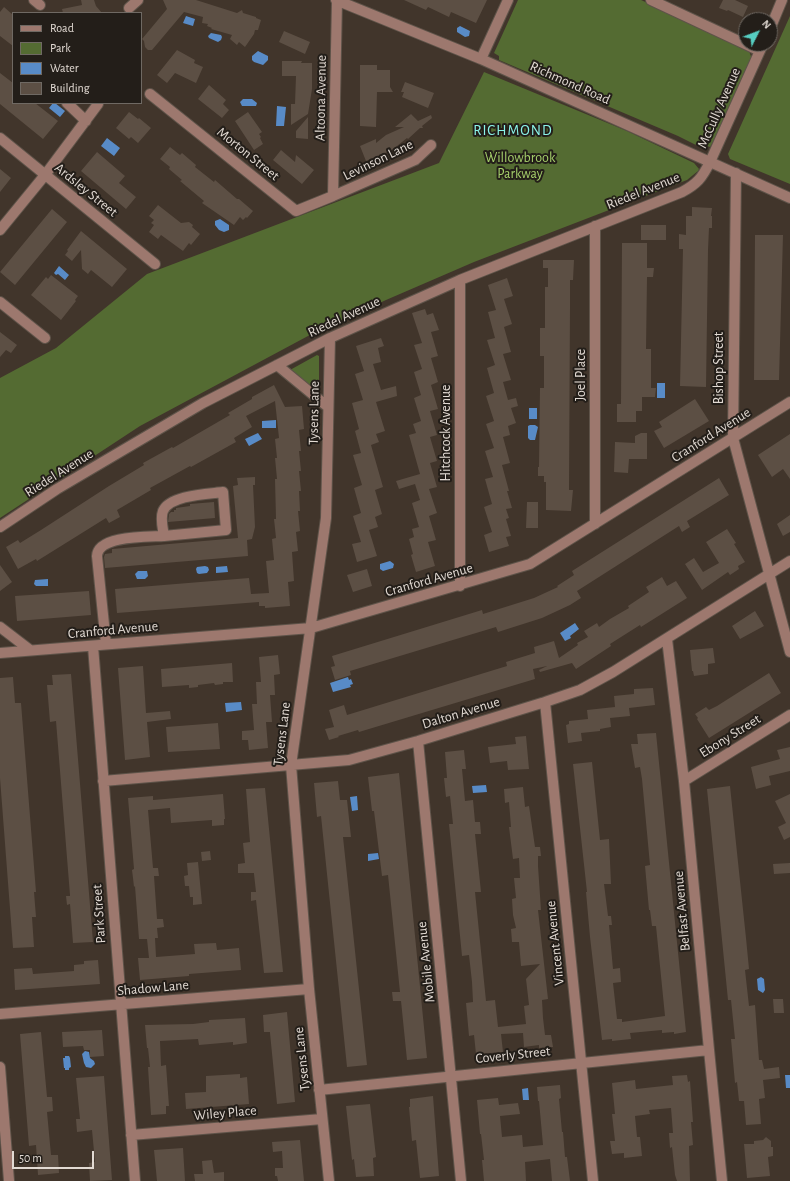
<!DOCTYPE html>
<html>
<head>
<meta charset="utf-8">
<style>
  body { margin:0 }
  #map { position:relative; width:790px; height:1181px; overflow:hidden; background:#41352b; font-family:"Alegreya Sans",sans-serif }
  canvas { display:block }
  .legend { position:absolute; left:12px; top:12px; width:130px; height:92px; box-sizing:border-box; background:#231e19; border:1px solid #6f6963; margin:0; padding:5px 7px; list-style:none; font-size:12px; color:#e2dad3 }
  .legend li { display:flex; align-items:center; gap:8px; height:20px }
  .legend b { width:20px; border:1px solid #6f6963 }
  .north { position:absolute; left:738px; top:12px; width:40px; height:40px; box-sizing:border-box; background:#231e19; border:1px solid #6f6963; border-radius:50%; rotate:48deg; font-size:11px; font-weight:700; line-height:16px; text-align:center; color:#e2dad3 }
  .north::after { content:''; display:block; margin:auto; width:14px; height:18px; background:#56cec2; clip-path:polygon(50% 0,100% 100%,50% 72%,0 100%) }
  .scale { position:absolute; left:12px; top:1151px; width:82px; height:18px; box-sizing:border-box; border:2px solid #e2dad3; border-top:0; padding-left:5px; font-size:12px; line-height:14px; white-space:nowrap; color:#e2dad3; -webkit-text-stroke:3px #231e19; paint-order:stroke }
</style>
</head>
<body>
<div id="map">
<canvas width="790" height="1181"></canvas>
<ul class="legend">
<li><b style="height:5px;background:#9d786e"></b>Road</li>
<li><b style="height:11px;background:#546b32"></b>Park</li>
<li><b style="height:11px;background:#588bc7"></b>Water</li>
<li><b style="height:11px;background:#5c4f44"></b>Building</li>
</ul>
<div class="north">N</div>
<div class="scale">50 m</div>
</div>
<script>
const ctx = document.querySelector('canvas').getContext('2d');
ctx.lineJoin = 'round';
function paint(path, color) { ctx.fillStyle = color; ctx.fill(path, 'evenodd'); }
function stroke(path, color, width, dash) { ctx.strokeStyle = color; ctx.lineWidth = width; ctx.lineCap = dash ? 'butt' : 'round'; ctx.setLineDash(dash || []); ctx.stroke(path); }
function drawText(font, color, halo, rows, align = 'center') {
  ctx.font = font + ' "Alegreya Sans",sans-serif'; ctx.lineWidth = 4; ctx.setLineDash([]); ctx.textBaseline = 'middle'; ctx.strokeStyle = halo; ctx.fillStyle = color; for (const [text, x, y, turn = 0] of rows) {
    ctx.save(); ctx.translate(x, y); ctx.rotate((+turn || 0) * Math.PI / 180); ctx.textAlign = isNaN(turn) ? turn : align; if (halo) ctx.strokeText(text, 0, 0); ctx.fillText(text, 0, 0); ctx.restore();
  }
}
paint(new Path2D(`
  M518,0H641L747,48L749,51L752,59L719,132L710,147L707,146L704,149L678,136L499,60V56L494,53Z
  M790,16V184L730,159L728,154Z
  M484,72L627,131L694,163L699,169L698,171L687,180L474,262L386,300L308,336L140,426L0,518V378L56,348L147,274L439,163Z
  M317,355L319,356V391L318,392L290,370Z`), '#546b32');
paint(new Path2D(`
  M186,16L195,19L193,26L183,23Z
  M460,26L470,31L469,36L465,37L457,32V28Z
  M211,33L221,35L222,37L221,40L218,42L209,38L208,36Z
  M258,51L268,56V60L263,65L254,62L252,60V56Z
  M243,99H252L257,103L256,106H242L240,102Z
  M53,103H55L65,111L60,117L49,108Z
  M277,106L286,107L284,126H276Z
  M107,138L120,148L114,156L101,146Z
  M220,219L229,225V230L224,232L219,230L215,225V221Z
  M59,266L69,275L65,280L58,274L56,275L54,273Z
  M657,383H665V398H657Z
  M529,408H537V419H529Z
  M276,420V428H262V421Z
  M530,425H535L538,427L535,440H530L528,438V426Z
  M258,433L262,439L249,446L245,439Z
  M390,561L394,564L393,568L383,571L380,569V564Z
  M205,566L208,567L209,570L207,573L199,574L197,573L196,569L197,567Z
  M227,566L228,572L216,573V567Z
  M138,571H147L148,576L145,579H137L135,574Z
  M48,579V586H36L34,584L35,580Z
  M575,623L579,629L570,636L571,638L565,641L560,633Z
  M348,677L349,680L351,679L353,684L350,685L351,687L333,692L330,683Z
  M241,702L242,710L226,712L225,703Z
  M486,785L487,792L473,793L472,786Z
  M357,796L358,810L352,811L350,797Z
  M378,853L379,859L368,861V854Z
  M761,977L764,979L765,990L763,993L758,990L757,979Z
  M85,1051L89,1052L90,1058L94,1061L95,1064L91,1068L86,1067L84,1063L82,1054Z
  M65,1056H69L70,1058L71,1067L69,1068V1070H65V1068H64L63,1058H65Z
  M785,1075H790V1088H786Z
  M528,1088L529,1100H523L522,1089Z`), '#588bc7');
paint(new Path2D(`
  M81,0H94L96,6L102,13H63L62,9L82,5Z
  M163,0H196L237,13L242,10L243,13L256,17V18L261,20L258,30H255L254,34L245,47L239,42L237,45L230,39L232,35L211,29L212,28L207,26L208,24L202,23L203,17L184,12L152,50H148L145,47L144,41L142,39L167,9Z
  M404,0H487L476,23L451,12L449,17L428,7L426,10Z
  M723,0H735L748,6L743,17L728,10L727,11L719,8Z
  M4,7L13,15V46L0,36V12Z
  M284,31L310,42L305,54L279,42Z
  M177,50L195,60L194,63L203,67L196,83L175,73L167,83L157,75Z
  M282,61H302L301,63H312V89L308,114L291,125V104H295L296,76H282Z
  M360,65H377V70H390V87L393,92H377L376,127L360,126Z
  M0,73L13,83V103H35L58,121L43,139L0,104Z
  M405,82L434,93L428,108L402,97L404,92H401Z
  M209,85L226,100L223,104L229,110L222,118L198,99Z
  M129,112L138,119L139,118L151,128L138,143L131,137L129,139L116,128Z
  M248,112L262,132L259,134L261,137L260,138L263,144L254,150L235,121Z
  M411,114L418,121L431,115L432,118L422,126L423,128H420L408,139L407,138L392,150L366,161L360,146L376,139V143L386,135L404,127H395Z
  M308,117V139L296,138V131Z
  M170,147L180,155L182,153L196,165L195,167L214,182L215,180L237,199H239L253,211L247,218L246,217L243,220L240,217L234,225L202,203L204,201L180,181L182,180L169,169L170,167L160,159Z
  M281,150L295,162L296,155L314,170L302,184L273,160Z
  M97,152L125,176L119,183L136,197L126,209L81,171Z
  M0,169L11,178L0,192Z
  M158,205L181,223L189,222L193,225L192,227L200,234L191,245L189,243L183,251L161,235L158,239L149,232L154,225L151,223L154,220L149,216Z
  M692,207L712,208L711,216H712V228H709L708,250L706,387L680,386L683,249H679V234L686,235V216H692Z
  M52,209L67,222L15,285L0,272Z
  M641,225H666V240H641Z
  M81,231L127,269L112,287L91,270L88,274L82,269L81,250L72,261L65,255L68,251L67,250Z
  M755,235H783L779,380H754Z
  M622,243H647V268H654L653,277H647V278L646,349H651V388H656L655,397H642V411H636V422H617V404H621Z
  M543,260H574L573,280H570V308L569,490H573L571,511L546,510V482H544V476H538V467H539L540,388H544V356H540V328H545V287H548V268H543Z
  M51,275L78,296L75,300L76,301L61,320L31,295L46,277L48,279Z
  M507,278L513,296L504,299L512,324L504,327L511,352L503,354L511,380L503,382L508,400L516,398L518,406L511,408L516,423L508,426L510,435L503,437L510,463L502,465L509,491H507L512,508L506,509L509,518L506,519L511,536L506,537L509,546L489,552L484,535L492,532L484,507L492,504L485,479L493,477L485,451L494,448L486,424L494,421L486,396L494,393L487,368L495,365L487,340L495,338L488,312L496,310L488,285Z
  M425,309L427,315L433,313L439,330L431,332L438,356L431,358L438,382L431,385L438,409L430,411L437,435L430,437L437,461L430,463L437,487L429,489L437,513L429,516L436,540L428,542L435,566L416,572L411,555L413,554L409,539L414,537L412,529L419,527L412,503L420,500L415,484L399,489L396,481L420,474L409,435L416,433L413,424L421,421L414,398L421,395L414,372L422,369L414,345L422,343L412,313Z
  M0,332L17,345L11,353L6,350L0,357Z
  M381,338L384,346L378,348L381,362L373,364L381,390L396,386L397,396L376,402L385,431L376,434L379,442L371,445L383,487L375,490L382,514L375,517L378,527L369,530L377,556L357,562L352,544L361,542L353,516L361,513L354,488L362,485L353,455L361,453L355,431L359,429L352,403L363,400L355,374L364,371L356,346Z
  M274,385L285,407L302,406L304,429L299,430L301,451H299L301,471H299L301,491H299L300,511H298L300,531L296,532L298,551L292,552L294,581L288,582L290,606L265,608V606H259V602L117,613L115,589L249,578L251,594L269,593L266,561L274,560L272,539L276,538L274,519H276L275,479H277L275,458H277L275,439L279,438L275,401L246,416L252,427L234,438L236,442L191,467L190,466L150,488L151,490L117,510L120,517L109,523L106,518L37,561L36,559L18,569L6,547L18,540L20,543L41,530L109,486L144,465L143,463L172,447L173,448L230,415L228,413L252,399V397Z
  M695,399L709,421L664,448L654,431L662,427L659,422Z
  M641,433H647V459H629L628,473L614,472L615,442L635,443V436Z
  M790,434V479L783,469L772,477L758,455Z
  M255,477V485H253L255,527L252,539L247,540L248,556L105,568L104,557L105,554L112,553V549L238,538L233,486L238,485L237,478Z
  M719,478L729,495L687,521L690,527L682,532L679,526L577,591L581,598L570,605L542,618L498,632L496,627L350,671L351,675L335,680L331,667L335,666L332,656L482,610L483,614L534,598L558,587L557,586L574,575L572,571Z
  M214,502L215,518L168,522L169,514L171,512H174V510H176V508L190,506V504Z
  M527,502H538V528H526Z
  M790,515V532L783,536L777,524Z
  M727,529L736,543L734,544L745,562L738,566L739,569L730,575L728,572L702,590L685,564L694,558L703,572L719,563L706,542Z
  M0,565L12,582L0,591Z
  M367,569L372,586L353,592L347,575Z
  M662,577L667,586L676,581L687,598L641,627L640,625L610,644L611,646L576,669L572,663L540,672L539,670L547,666L533,669L535,679L359,732L358,730L338,736L339,737L329,740L325,729L334,727L329,710L344,705L347,715L422,692L507,666L506,662L535,653L534,647L554,641L559,658L578,645L577,643L588,637L584,631L597,623L599,627L610,619L629,608L628,606L649,592L646,587Z
  M89,591L91,615L17,621L15,596Z
  M755,611L764,626L740,639L732,626Z
  M713,648L715,663L708,664V674L694,676L693,671H692L690,650Z
  M278,655L280,674L274,675L275,695H270L272,722H266L268,748L249,750L248,740H242V731L254,730L252,704H257L256,682H261L259,657Z
  M232,663L233,682H223V684L215,685L214,683L198,685V687L189,688V685L162,687L161,669Z
  M143,666L146,713L170,711L171,719L147,722L150,757L125,760L118,668Z
  M769,673L781,693L709,738L697,719L698,718L695,714L706,707L709,710L717,706Z
  M71,674L93,942L73,943L70,904L67,905L66,896H70V895L56,721L50,722L47,685H53L52,675Z
  M13,677L15,703H21L36,892H34L36,917H32L34,947L13,948L0,778V678Z
  M653,688L655,705L629,708L630,716L610,718L611,727L600,729V731L581,733L582,741L568,743L566,725L569,724V721L588,719L587,710L615,707L614,696L634,694V689Z
  M218,723L220,749L168,752L166,727Z
  M656,733L686,1032L674,1034V1032L662,1033V1030L630,1033L631,1039L612,1041V1039L602,1040L590,937L586,892H587L573,764L592,762L600,840L609,839L611,884H604L608,916H611L612,925H609L613,969L620,968L621,982L613,983L617,1019H622V1022L665,1016L656,926H652L650,910H649L645,866L650,865L642,779L640,767L635,768L631,744H638L637,734Z
  M526,736L529,769L508,770L507,761L490,763L488,747L516,744L515,737Z
  M790,747V771L769,776L771,785L756,789L751,767L780,759L777,750Z
  M464,750L466,769H462L465,801L473,800L475,822H480L481,834H475L481,892H475L486,1001L495,1000L498,1027L526,1024L524,1006L529,1005L526,979L540,964L521,966L519,942H512L511,929L516,928L513,915L512,899L516,898L514,878H520L519,858L513,859L509,827H511L509,802L505,803L504,789L523,787L525,807L529,806L535,847H540L541,856H538V866L541,910H538L548,999L542,1000L543,1018L545,1035H551L553,1047L539,1048V1045L524,1047L523,1033L501,1034L503,1052L476,1054L474,1035L469,1036L466,1003L473,1002L472,982L469,955L462,956L449,824H453L450,796L446,797L444,778H447L445,752Z
  M399,773L427,1058L407,1060L401,1001H393L392,992H400L388,875L382,876L374,811H372L368,777Z
  M338,781L340,800H347L351,837H343L367,1065L347,1067L321,816L317,817L314,783Z
  M730,786L746,938L749,969L745,970L749,1006L755,1005L759,1060H762L764,1069L779,1067L780,1078L763,1080L765,1098L759,1099L761,1124L746,1125L744,1101H739L737,1082L735,1083L731,1039H735L731,1000H728L707,789Z
  M265,788L283,972L264,973L256,900L251,901V892H256L254,874V873H238V864L245,863L243,843L250,842L246,789Z
  M223,794L225,819H224V825L212,826V820L171,823L170,808L148,810L153,868H158L159,876H154L157,919H163L164,927L157,928L158,938H155L156,957L195,954L194,944L216,943L217,950L239,948L241,970L189,974V976L140,980L138,958H149L147,939H139L135,886L134,887L133,878L132,870L134,869L128,798L153,796V800Z
  M790,794V837L784,840L778,827L786,823L775,801Z
  M210,851L211,860L202,861L201,852Z
  M198,862L202,904L193,905V897H190L189,886H185L184,876L188,875L187,863Z
  M790,863V873L774,874L773,864Z
  M98,960L100,984L15,990L14,969L32,968L33,974L74,971V965L84,964V961Z
  M773,999H783L784,1013H774Z
  M287,1012L295,1102L277,1104L270,1033V1032H264L263,1015Z
  M245,1018L247,1043L233,1045V1042L199,1045L198,1039L160,1041L161,1066L166,1065L169,1106H166V1114L151,1115L148,1067H150L148,1048H147L145,1025L193,1024L209,1022V1020Z
  M102,1030L104,1056L90,1057V1050H84L83,1046L63,1047L62,1032Z
  M41,1032L47,1097H52L53,1111L47,1112L51,1155H58L59,1173L38,1175L36,1145L29,1146L20,1034Z
  M240,1074V1078L247,1077L249,1104L186,1109L185,1093L206,1092V1076Z
  M687,1075L688,1082L690,1081L693,1122H691L693,1145L689,1146L690,1181H677L675,1175L672,1147L670,1148L669,1133H673L671,1108L649,1110L650,1114L635,1116L637,1137H640L642,1156L624,1158V1153L612,1154L610,1141H615L612,1114H615L612,1083L635,1080L636,1089L673,1085L672,1076Z
  M104,1076L112,1180L90,1181L89,1163L95,1162L92,1130L77,1132L76,1119H80L76,1078Z
  M560,1085L561,1098L559,1099L562,1132H563L565,1157H567L570,1181H552L550,1159L525,1162L526,1181H484L482,1160H484L481,1134H480L477,1100L498,1098L499,1105L518,1103L520,1114L500,1116L502,1137L522,1135L523,1147L543,1145L539,1101H538L537,1087Z
  M433,1096L439,1176L420,1178L416,1140L412,1141L409,1107H410V1099Z
  M370,1104L376,1157L373,1158L374,1176L356,1177L354,1159L352,1160L346,1106Z
  M766,1137L771,1141V1147H773V1156L768,1157L770,1176L747,1178L744,1144H754V1141L763,1140Z
  M300,1140L304,1181H278L277,1176H275V1168H283L282,1151L273,1152L272,1142Z
  M183,1148L185,1181H157L154,1150Z
  M212,1160L214,1173L224,1172V1181H195L194,1174H203L202,1161Z`), '#5c4f44');
const minor = new Path2D(`
  M34,0L40,5
  M336,0L481,59L790,198
  M651,0L760,51
  M129,8L138,0
  M770,29L782,0
  M481,59L508,0
  M150,94L296,211L333,196L415,160L431,145
  M67,103L86,121
  M0,138L155,264
  M736,173L733,438L790,652
  M333,196L337,1
  M0,230L45,175L98,104
  M0,302L45,338
  M277,365L328,407
  M223,492L226,530L164,536C163,529 160,519 163,511C170,495 208,494 223,492Z
  M595,524V226
  M0,527L57,489L203,403L330,338L460,280L682,192C697,184 702,178 710,162L763,44
  M460,586V280
  M0,627L30,650
  M667,639L684,781L709,1050L722,1181
  M106,644L97,556C98,535 148,537 164,536
  M93,646L135,1181
  M0,653L311,628L530,564L790,402
  M545,702L593,1181
  M418,741L461,1181
  M103,781L349,760L418,741L545,702L580,690L613,672L790,561
  M684,781L790,715
  M0,1014L309,989
  M0,1067L9,1181
  M319,1090L709,1050
  M131,1135L322,1119
  M329,1181L309,989L291,765L326,518L330,338`);
stroke(minor, '#5e5349', 12);
stroke(minor, '#9d786e', 10);
drawText('14px', '#e2dad3', '#231e19', [
  ["Richmond Road",570,83,24],
  ["Altoona Avenue",321,98,-89],
  ["McCully Avenue",719,108,-66],
  ["Morton Street",248,154,39],
  ["Levinson Lane",378,160,-26],
  ["Ardsley Street",86,190,39],
  ["Riedel Avenue",643,191,-22],
  ["Riedel Avenue",344,317,-25],
  ["Bishop Street",719,368,-90],
  ["Joel Place",581,375,-90],
  ["Tysens Lane",314,413,-89],
  ["Hitchcock Avenue",446,433,-90],
  ["Cranford Avenue",711,435,-32],
  ["Riedel Avenue",59,473,-32],
  ["Cranford Avenue",429,580,-16],
  ["Cranford Avenue",113,630,-5],
  ["Dalton Avenue",461,713,-17],
  ["Tysens Lane",282,734,-83],
  ["Ebony Street",730,736,-32],
  ["Belfast Avenue",682,911,-95],
  ["Park Street",99,914,-94],
  ["Vincent Avenue",555,943,-96],
  ["Mobile Avenue",426,962,-96],
  ["Shadow Lane",153,988,-5],
  ["Coverly Street",513,1055,-6],
  ["Tysens Lane",302,1059,-96],
  ["Wiley Place",225,1113,-5]
]);
drawText('14px', '#a7d16c', '#231e19', [
  ["Willowbrook",520,158],
  ["Parkway",520,174]
]);
ctx.letterSpacing = '1px';
drawText('15px', '#8bf4e9', '#231e19', [
  ["RICHMOND",513,130]
]);
ctx.letterSpacing = '0px';
</script>
</body>
</html>
